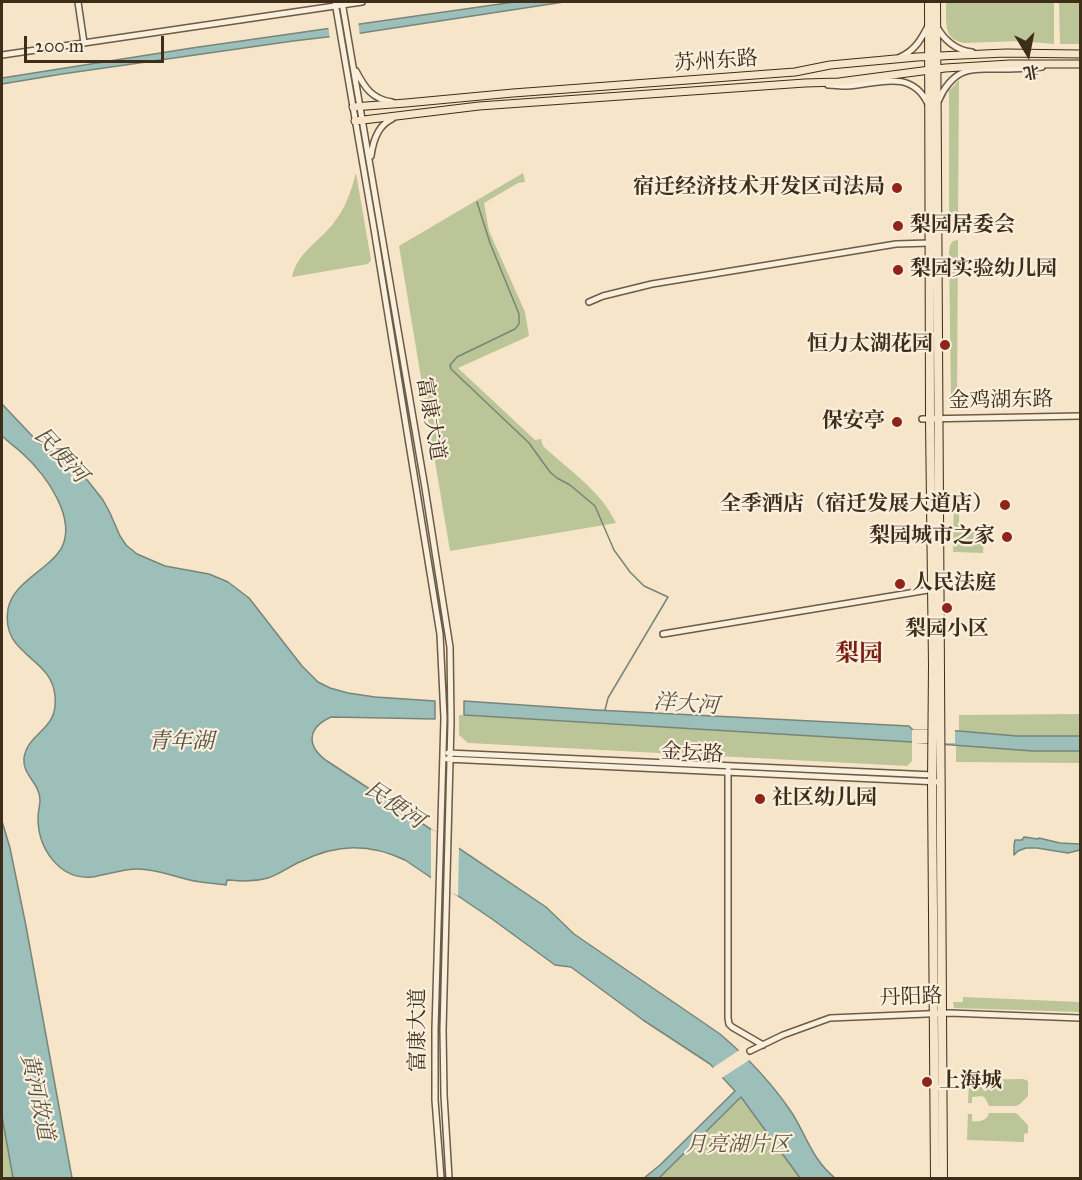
<!DOCTYPE html>
<html>
<head>
<meta charset="utf-8">
<style>
  body { margin:0 }
  #map { position:relative; width:1082px; height:1180px; overflow:hidden; background:#f7e5ca; font-family:"IM FELL Great Primer","Noto Serif SC",serif }
  canvas { display:block }
  .frame { position:absolute; inset:0; border:3px solid #3d2d19; pointer-events:none }
  .north { position:absolute; left:998px; top:24px; width:60px; height:60px; -webkit-text-stroke:4px #faeedd; paint-order:stroke; rotate:170deg; font-size:16px; font-weight:700; line-height:24px; text-align:center; color:#3d2d19 }
  .north::after { content:''; display:block; margin:auto; width:21px; height:27px; background:#3d2d19; clip-path:polygon(50% 0,100% 100%,50% 72%,0 100%) }
  .scale { position:absolute; left:24px; top:36px; width:140px; height:27px; box-sizing:border-box; border:3px solid #3d2d19; border-top:0; padding-left:8px; font-size:18px; line-height:21px; white-space:nowrap; color:#3d2d19; -webkit-text-stroke:4px #faeedd; paint-order:stroke }
</style>
</head>
<body>
<div id="map">
<canvas width="1082" height="1180"></canvas>
<div class="frame"></div>
<div class="north">北</div>
<div class="scale">200 m</div>
</div>
<script>
const ctx = document.querySelector('canvas').getContext('2d');
ctx.lineJoin = 'round';
function paint(path, color) { ctx.fillStyle = color; ctx.fill(path, 'evenodd'); }
function stroke(path, color, width, dash) { ctx.strokeStyle = color; ctx.lineWidth = width; ctx.lineCap = dash ? 'butt' : 'round'; ctx.setLineDash(dash || []); ctx.stroke(path); }
function drawText(font, color, halo, rows, align = 'center') {
  ctx.font = font + ' "IM FELL Great Primer","Noto Serif SC",serif'; ctx.lineWidth = 4.5; ctx.setLineDash([]); ctx.textBaseline = 'middle'; ctx.strokeStyle = halo; ctx.fillStyle = color; for (const [text, x, y, turn = 0] of rows) {
    ctx.save(); ctx.translate(x, y); ctx.rotate((+turn || 0) * Math.PI / 180); ctx.textAlign = isNaN(turn) ? turn : align; if (halo) ctx.strokeText(text, 0, 0); ctx.fillText(text, 0, 0); ctx.restore();
  }
}
paint(new Path2D(`
  M946,2H1054V44L1021,41L964,43C941,39 947,19 946,2Z
  M1059,2H1080V44H1060Z
  M959,80L958,223L951,222L949,218V91Z
  M356,173L371,260L368,264L292,277C297,252 321,241 335,221C346,207 351,191 356,173Z
  M523,173L525,182L518,183L484,203L489,231L525,312L529,336L458,368L535,440L541,439L543,446C569,470 601,491 616,523L450,551L399,246Z
  M958,240L957,405L951,398L949,251L950,245L953,241Z
  M954,497H959V528H984L983,553L953,552Z
  M1080,714V736H1017L959,731V715Z
  M459,715L912,742V761L907,766L468,743L459,735Z
  M956,745L1033,751H1080V763L956,762Z
  M963,997L1080,1002V1012L954,1008L953,1002H963Z
  M1023,1079L1028,1081V1096L1020,1104L1016,1106H989L985,1098L982,1096L972,1097V1103H968L969,1081L970,1080Z
  M741,1097L800,1178H659Z
  M989,1113H1016L1028,1125V1133L1024,1134V1142L967,1140L968,1114H972V1121C979,1122 987,1121 989,1113Z
  M2,1116L13,1178H2Z`), '#bcc597');
const water = new Path2D(`
  M514,2H564L361,33L293,41L62,74L2,84V78L192,48Z
  M2,404L38,442L75,467L88,481L103,500L110,513L120,536L126,545L137,554L165,566L209,574L228,582L249,598L302,666L318,682L330,688L348,693L375,697L435,701V719L331,717C307,728 306,746 327,761L417,820L546,907L574,934L720,1034C747,1057 772,1083 792,1113C807,1137 812,1159 835,1178H800L741,1097L659,1178H644L660,1165L735,1091L710,1064L643,1020L571,967L555,965L492,919L405,860C369,843 337,844 302,861C290,866 280,874 268,878C254,882 241,881 227,880L226,885C214,883 202,883 190,880C173,876 155,869 137,869C122,869 107,875 92,877C59,880 38,848 38,818C38,811 40,806 40,800C40,783 22,775 24,758C28,731 59,731 55,696C52,656 0,656 8,609C12,589 31,578 46,565C51,561 57,555 61,549C78,518 45,474 23,454C16,447 8,442 2,436Z
  M464,701L596,710L909,726L913,730L959,731L1017,736H1080V751H1033L912,742L464,715Z
  M2,821L10,848L26,926L72,1178H13L2,1116Z
  M1024,837L1038,839L1039,838L1060,843L1080,844V850L1068,853L1037,848H1026L1018,851L1014,855V845L1015,840H1022Z`);
paint(water, '#9dbfb9');
stroke(water, '#778579', 1.5);
paint(new Path2D(`
  M358,21L360,36L330,40L328,25Z
  M912,730H955V743H912Z
  M431,829L459,845L458,896L431,881Z
  M741,1049L751,1059L720,1079L711,1069Z`), '#f7e5ca');
stroke(new Path2D(`
  M477,202L490,243L519,314V324L515,329L457,357L450,365L451,369L529,443L550,472L557,478L570,485L595,506L614,550L630,572L644,586L668,597L608,698L605,710`), '#778579', 1.5);
const minor = new Path2D(`
  M78,2L84,43
  M335,2L374,229L440,634L444,718L435,1029V1100L441,1178
  M342,2L425,488L450,647L451,722L443,1030L444,1095L449,1178
  M937,27C944,40 957,51 972,52
  M2,55L362,2
  M900,57C915,51 922,38 929,24
  M356,71C365,88 372,99 392,102
  M828,85C834,85 840,86 847,86C877,84 911,68 928,104
  M939,100C943,89 953,76 964,72C973,68 984,69 993,69C1009,69 1025,69 1042,67
  M371,156C373,141 378,125 392,119
  M589,302L603,296L652,284L896,244L930,243
  M922,419L1080,416
  M663,634L934,589
  M448,753L933,775
  M447,759L940,782
  M728,770V1018L729,1024L732,1027L763,1045
  M750,1051L783,1035L830,1018L950,1013L1080,1018`);
const major = new Path2D(`
  M353,107L406,103L513,93L795,72L830,65L917,57L1006,53L1080,54
  M355,121L479,106L805,83L839,82L945,68L1010,64H1080`);
const highway = new Path2D(`
  M929,2L930,421L933,666L932,782L935,1178
  M936,2L943,1178`);
stroke(minor, '#6c5b45', 8);
stroke(major, '#3d2d19', 9);
stroke(highway, '#3d2d19', 10);
stroke(minor, '#faeedd', 5);
stroke(major, '#f7e5ca', 7);
stroke(highway, '#f7e5ca', 8);
for (const [x, y, r, color] of [
  [897,188,6,"#8f2418"],
  [898,226,6,"#8f2418"],
  [898,270,6,"#8f2418"],
  [945,345,6,"#8f2418"],
  [897,422,6,"#8f2418"],
  [1005,505,6,"#8f2418"],
  [1007,537,6,"#8f2418"],
  [900,584,6,"#8f2418"],
  [947,608,6,"#8f2418"],
  [760,799,6,"#8f2418"],
  [927,1082,6,"#8f2418"]
]) { const dot = new Path2D(); dot.arc(x, y, r, 0, 2 * Math.PI); ctx.fillStyle = color; ctx.fill(dot); stroke(dot, '#faeedd', 2); }
drawText('21px', '#3d2d19', '#faeedd', [
  ["苏州东路",716,62,-4],
  ["金鸡湖东路",1001,401,-1],
  ["富康大道",430,419,80],
  ["金坛路",692,754,3],
  ["丹阳路",911,998,-2],
  ["富康大道",419,1030,-90]
]);
drawText('bold 21px', '#3d2d19', '#faeedd', [
  ["宿迁经济技术开发区司法局",885,188],
  ["梨园居委会",910,226,"left"],
  ["梨园实验幼儿园",910,270,"left"],
  ["恒力太湖花园",933,345],
  ["保安亭",885,422],
  ["全季酒店（宿迁发展大道店）",993,505],
  ["梨园城市之家",995,537],
  ["人民法庭",912,584,"left"],
  ["梨园小区",947,630,"center"],
  ["社区幼儿园",772,799,"left"],
  ["上海城",939,1082,"left"]
], 'right');
drawText('italic 21px', '#5d5338', '#faeedd', [
  ["月亮湖片区",738,1146]
]);
drawText('italic 22px', '#555241', '#faeedd', [
  ["民便河",60,456,47],
  ["洋大河",686,705,4],
  ["青年湖",181,743],
  ["民便河",394,806,34],
  ["黄河故道",36,1097,78]
]);
drawText('bold 24px', '#7a1f14', '#faeedd', [
  ["梨园",859,655]
]);
</script>
</body>
</html>
